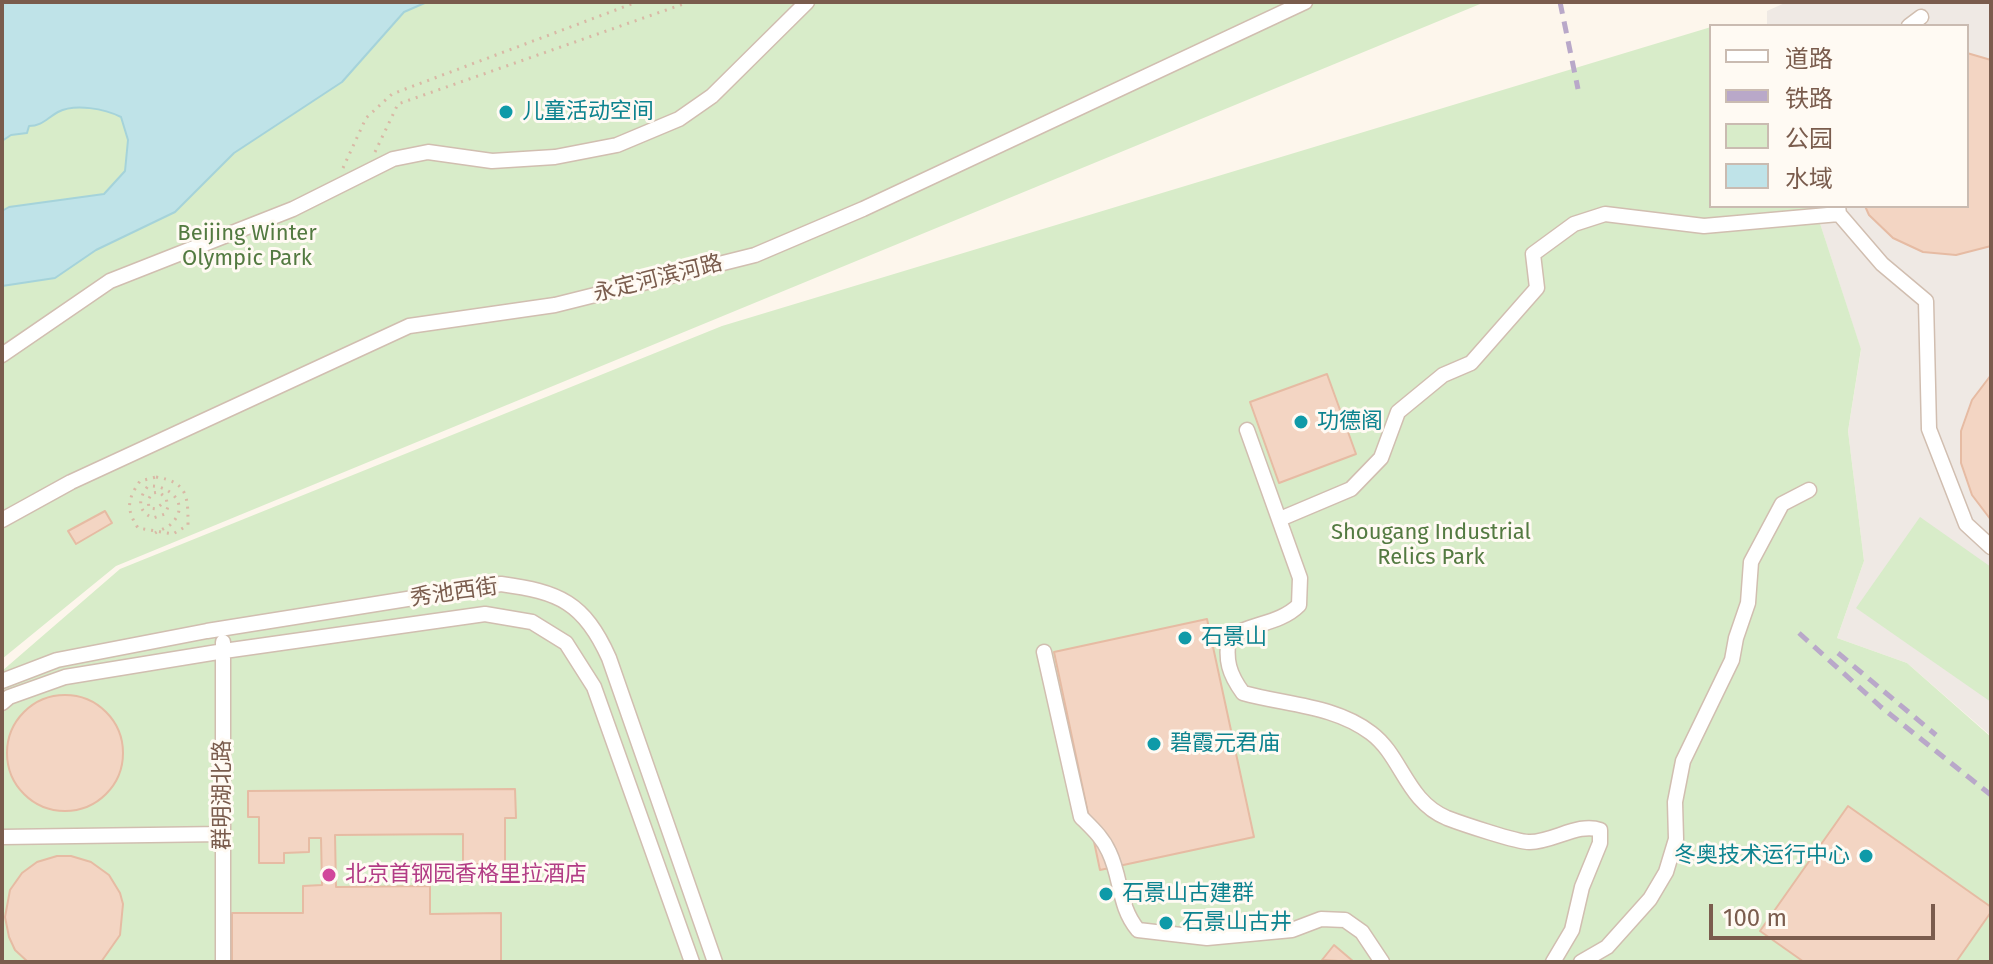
<!DOCTYPE html>
<html>
<head>
<meta charset="utf-8">
<style>
  body { margin:0 }
  #map { position:relative; width:1993px; height:964px; overflow:hidden; background:#fdf6ec; font-family:"Fira Sans","Noto Sans SC",sans-serif }
  canvas { display:block }
  .frame { position:absolute; inset:0; border:4px solid #7a5c4d; pointer-events:none }
  .legend { position:absolute; left:1709px; top:24px; width:260px; height:184px; box-sizing:border-box; background:#fffaf3; border:2px solid #cabbb1; margin:0; padding:10px 14px; list-style:none; font-size:24px; color:#7a5c4d }
  .legend li { display:flex; align-items:center; gap:16px; height:40px }
  .legend b { width:40px; border:2px solid #cabbb1 }
  .scale { position:absolute; left:1709px; top:904px; width:226px; height:36px; box-sizing:border-box; border:4px solid #7a5c4d; border-top:0; padding-left:10px; font-size:24px; line-height:28px; white-space:nowrap; color:#7a5c4d; -webkit-text-stroke:6px #fffaf3; paint-order:stroke }
</style>
</head>
<body>
<div id="map">
<canvas width="1993" height="964"></canvas>
<div class="frame"></div>
<ul class="legend">
<li><b style="height:10px;background:#fff"></b>道路</li>
<li><b style="height:10px;background:#b9a8c9"></b>铁路</li>
<li><b style="height:22px;background:#d8ecc9"></b>公园</li>
<li><b style="height:22px;background:#bfe3e8"></b>水域</li>
</ul>
<div class="scale">100 m</div>
</div>
<script>
const ctx = document.querySelector('canvas').getContext('2d');
ctx.lineJoin = 'round';
function paint(path, color) { ctx.fillStyle = color; ctx.fill(path, 'evenodd'); }
function stroke(path, color, width, dash) { ctx.strokeStyle = color; ctx.lineWidth = width; ctx.lineCap = dash ? 'butt' : 'round'; ctx.setLineDash(dash || []); ctx.stroke(path); }
function drawText(font, color, halo, rows, align = 'center') {
  ctx.font = font + ' "Fira Sans","Noto Sans SC",sans-serif'; ctx.lineWidth = 6; ctx.setLineDash([]); ctx.textBaseline = 'middle'; ctx.strokeStyle = halo; ctx.fillStyle = color; for (const [text, x, y, turn = 0] of rows) {
    ctx.save(); ctx.translate(x, y); ctx.rotate((+turn || 0) * Math.PI / 180); ctx.textAlign = isNaN(turn) ? turn : align; if (halo) ctx.strokeText(text, 0, 0); ctx.fillText(text, 0, 0); ctx.restore();
  }
}
paint(new Path2D(`
  M1787,2H1991V736L1907,663L1837,638L1864,561L1848,431L1861,350L1815,208L1810,206H1967V26H1767V11Z`), '#efe9e4');
paint(new Path2D(`
  M2,2H1485L116,566L2,659Z
  M1711,27V206L1815,208L1861,349L1848,431L1864,561L1837,638L1907,663L1991,737V962H2V671L120,569L722,326Z
  M1920,517L1991,567V702L1856,608Z`), '#d8ecc9');
const water = new Path2D(`
  M2,2H427L404,12L342,82L234,153L175,212L96,250L55,278L2,286V211L9,207L104,194L125,171L128,140L121,117C105,109 75,103 58,112C47,118 42,126 29,126L27,133L11,135L2,141Z`);
paint(water, '#bfe3e8');
stroke(water, '#a5d3da', 2);
const building = new Path2D(`
  M1967,53L1991,60V246L1956,255L1923,252L1893,238L1869,215L1865,206H1967Z
  M1327,374L1356,454L1279,483L1250,402Z
  M1991,375V520L1972,495L1961,463V431L1972,400Z
  M105,511L112,523L76,544L68,531Z
  M1207,619L1254,837L1100,870L1054,652Z
  M7 753a58 58 0 1 1 116 0a58 58 0 1 1-116 0Z
  M515,789L516,818H505V864H463V834L335,835L336,887L430,886V914L501,913V962H232V913H303V886L322,885L321,838H309V852L284,853V863H259V817H248V791Z
  M1848,806L1991,907V912L1956,962H1804L1760,931Z
  M57,856H71L91,862L109,875L120,893L123,904L120,935L101,962H28L15,950L9,937L5,917L10,890L22,873L37,862Z
  M1334,945L1354,962L1322,960Z`);
paint(building, '#f3d5c3');
stroke(building, '#e6bba3', 2);
const minor = new Path2D(`
  M1909,26L1921,17
  M1838,206L1839,214L1882,264L1926,301L1929,429L1966,524L1991,547
  M2,355L110,281L293,209L393,159L428,152L492,161L555,157L617,145L679,119L712,96L807,2
  M1247,430L1300,578L1299,605C1280,624 1252,623 1229,637C1225,660 1229,674 1243,693C1286,705 1334,705 1371,733C1402,756 1406,801 1447,818C1460,823 1519,843 1530,842C1553,842 1579,822 1600,830V843L1582,887L1572,930L1553,962
  M1280,519L1351,489L1381,458L1398,412L1443,375L1471,363L1537,288L1533,254L1574,224L1605,214L1704,226L1839,214
  M2,520L71,482L409,326L555,305L755,255L863,209L1305,2
  M1044,652L1081,817C1092,828 1103,838 1109,852C1122,879 1118,906 1138,930L1207,938L1292,930L1321,919L1345,920L1362,932L1382,962
  M2,681L57,660L207,631L501,584C559,592 584,602 609,658L715,962
  M2,703L9,697L65,677L224,651L485,614L532,622L566,643L594,687L692,962
  M2,837L223,834
  M223,962V642
  M1581,962L1607,947L1650,899L1666,872L1676,839L1675,802L1683,761L1732,660L1736,638L1748,603L1751,562L1782,504L1809,490`);
stroke(minor, '#d1beb0', 17);
stroke(new Path2D(`
  M375,152L398,104L689,2
  M343,168L366,118L392,94L637,2
  M156,477C188,482 188,497 188,525L173,534L138,528C126,509 127,500 140,481Z
  M155,533C160,530 169,527 172,523C190,505 171,485 148,486C138,499 137,511 153,518L165,514L168,507L166,498L159,492L152,493L148,500L149,508L156,509L163,503`), '#d9b8a5', 3, [2, 6]);
stroke(minor, '#fff', 14);
stroke(new Path2D(`
  M1560,2L1578,89
  M1799,633L1881,707L1991,795
  M1838,653L1936,735`), '#b9a8c9', 5, [12, 8]);
for (const [x, y, r, color] of [
  [506,112,8,"#0f9aa8"],
  [1301,422,8,"#0f9aa8"],
  [1185,638,8,"#0f9aa8"],
  [1154,744,8,"#0f9aa8"],
  [1866,856,8,"#0f9aa8"],
  [329,875,8,"#d1479c"],
  [1106,894,8,"#0f9aa8"],
  [1166,923,8,"#0f9aa8"]
]) { const dot = new Path2D(); dot.arc(x, y, r, 0, 2 * Math.PI); ctx.fillStyle = color; ctx.fill(dot); stroke(dot, '#fffaf3', 3); }
drawText('22px', '#0d838f', '#fffaf3', [
  ["儿童活动空间",522,112],
  ["功德阁",1317,422],
  ["石景山",1201,638],
  ["碧霞元君庙",1170,744],
  ["冬奥技术运行中心",1850,856,"right"],
  ["石景山古建群",1122,894],
  ["石景山古井",1182,923]
], 'left');
drawText('22px', '#537a41', '#fffaf3', [
  ["Beijing Winter",247,234],
  ["Olympic Park",247,259],
  ["Shougang Industrial",1431,533],
  ["Relics Park",1431,558]
]);
drawText('22px', '#7a5c4d', '#fffaf3', [
  ["永定河滨河路",658,279,-14],
  ["秀池西街",454,593,-8],
  ["群明湖北路",223,795,-90]
]);
drawText('22px', '#b23c85', '#fffaf3', [
  ["北京首钢园香格里拉酒店",345,875]
], 'left');
</script>
</body>
</html>
